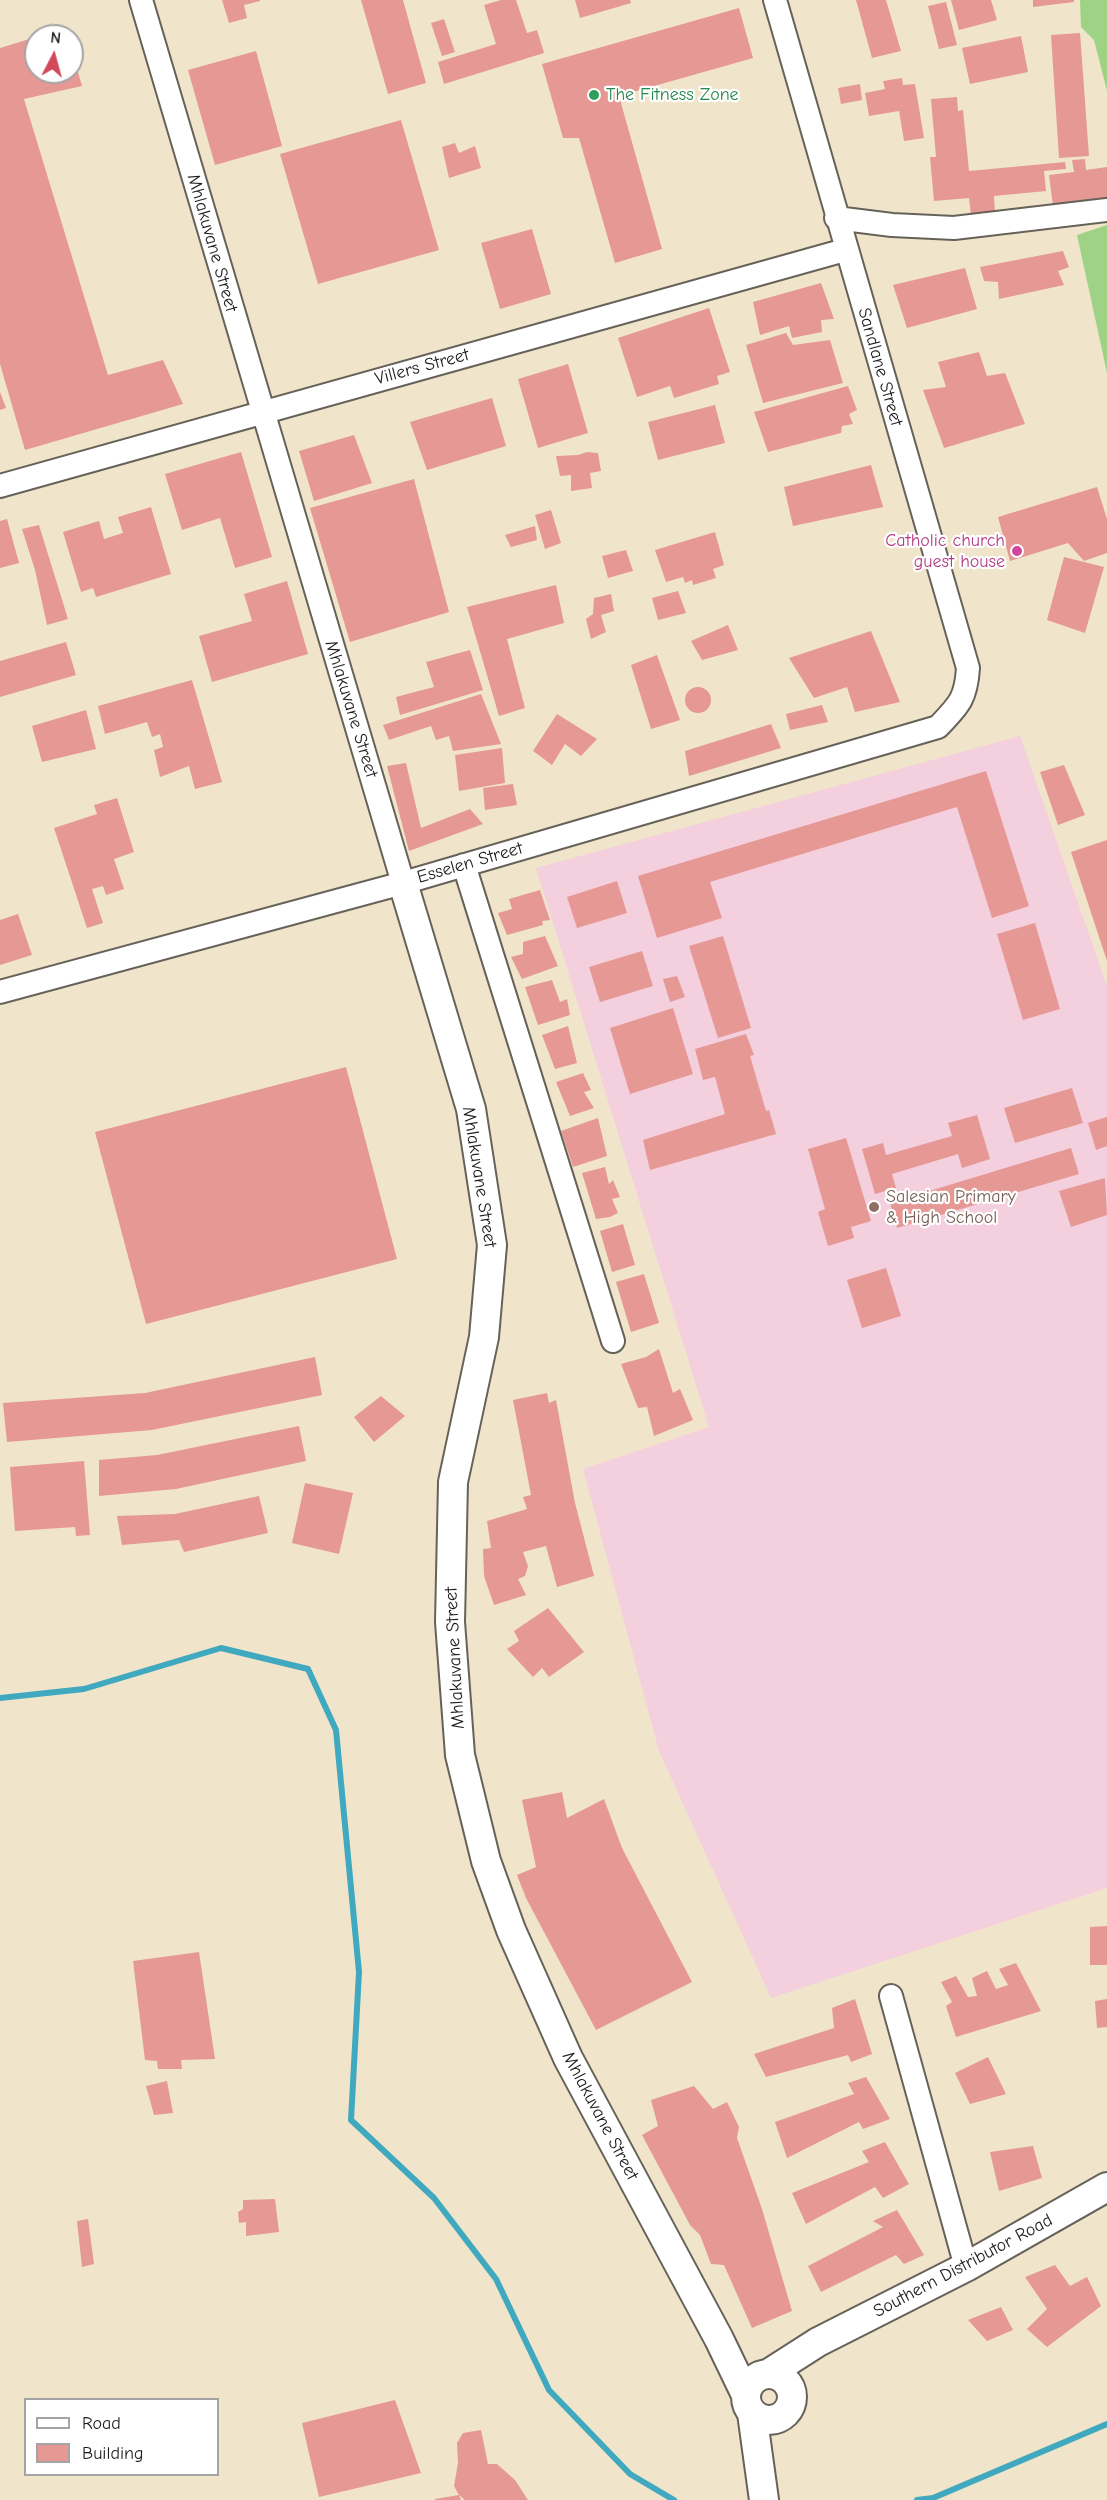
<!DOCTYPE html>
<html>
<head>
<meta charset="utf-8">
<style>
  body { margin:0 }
  #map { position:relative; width:1107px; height:2500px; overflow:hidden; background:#f0e5ca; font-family:"Comic Neue",sans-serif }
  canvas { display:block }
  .legend { position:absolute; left:24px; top:2398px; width:195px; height:78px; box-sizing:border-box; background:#fff; border:2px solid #a4a4a4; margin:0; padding:8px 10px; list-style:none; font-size:18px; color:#1c1c1c }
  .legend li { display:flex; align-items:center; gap:12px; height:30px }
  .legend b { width:30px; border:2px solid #a4a4a4 }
  .north { position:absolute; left:24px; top:24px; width:60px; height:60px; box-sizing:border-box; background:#fff; border:2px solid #a4a4a4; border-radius:50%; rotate:6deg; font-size:16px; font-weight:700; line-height:24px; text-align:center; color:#1c1c1c }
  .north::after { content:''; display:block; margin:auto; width:21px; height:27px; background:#d1495b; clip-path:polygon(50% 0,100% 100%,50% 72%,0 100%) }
</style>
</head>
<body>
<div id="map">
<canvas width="1107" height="2500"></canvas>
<ul class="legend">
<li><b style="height:8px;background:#fff"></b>Road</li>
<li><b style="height:16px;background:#e69895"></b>Building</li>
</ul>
<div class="north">N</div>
</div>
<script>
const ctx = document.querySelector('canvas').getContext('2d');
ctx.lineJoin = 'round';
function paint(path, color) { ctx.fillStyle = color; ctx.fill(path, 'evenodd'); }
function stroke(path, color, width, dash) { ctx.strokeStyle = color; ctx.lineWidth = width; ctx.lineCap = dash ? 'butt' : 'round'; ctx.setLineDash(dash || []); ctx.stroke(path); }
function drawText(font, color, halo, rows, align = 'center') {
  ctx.font = font + ' "Comic Neue",sans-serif'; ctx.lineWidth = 4.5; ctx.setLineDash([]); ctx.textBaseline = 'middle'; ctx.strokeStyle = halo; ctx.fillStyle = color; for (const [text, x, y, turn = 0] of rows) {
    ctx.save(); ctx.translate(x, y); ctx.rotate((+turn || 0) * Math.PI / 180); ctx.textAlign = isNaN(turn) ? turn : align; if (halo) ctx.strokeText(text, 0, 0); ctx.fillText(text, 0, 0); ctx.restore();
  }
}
paint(new Path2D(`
  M1020,736L1107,986V1888L771,1998L659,1751L583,1469L709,1427L536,868Z`), '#f4cfdd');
paint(new Path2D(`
  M1080,0H1107V91L1094,40L1081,27Z
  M1107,225V373L1077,235Z`), '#9ed385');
stroke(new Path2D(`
  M0,1698L84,1689L221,1648L308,1669L336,1730L359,1972L351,2120L434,2198L496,2279L549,2390L630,2474L674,2500
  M917,2500L933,2498L1107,2424`), '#40a9c0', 6);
paint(new Path2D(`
  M222,0H260V1L244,5L247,18L229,23Z
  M361,0H403L426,83L388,94Z
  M501,0H516L527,33L537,30L544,53L444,84L438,62L496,44L484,5Z
  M575,0H630L631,3L580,18Z
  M856,0H886L901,51L872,58Z
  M951,0H991L997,20L959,30Z
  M1033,0H1074V2L1033,7Z
  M946,2L957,45L939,49L928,6Z
  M739,8L753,58L619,96L662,249L615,263L579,138H563L542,64Z
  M444,19L455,52L442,56L431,23Z
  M64,29L67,36H42V35Z
  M1080,33L1089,156L1059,158L1051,35Z
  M1021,36L1028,72L970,84L962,48Z
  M36,37V72H72L73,55L82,86L24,99L108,375L163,360L183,404L25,450L0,364V48Z
  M256,51L282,146L215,165L188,70Z
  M902,78L903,85L915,84L924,138L904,141L899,111L869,116L865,93L885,89L883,81Z
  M860,84L862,100L841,104L838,88Z
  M957,97L958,111L963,110L969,171L1065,162L1066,169L1044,171L1046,191L994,196L995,214L971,216L969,198L934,201L930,157H936L931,99Z
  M401,120L439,250L318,284L280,154Z
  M455,143L459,153L475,146L481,168L449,178L442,147Z
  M1085,159L1086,170L1107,167V200L1053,206L1049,175L1074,172L1072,160Z
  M532,229L551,294L500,309L481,243Z
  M1063,251L1069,267L1058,271L1064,285L999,299L998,282L984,281L980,267Z
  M965,268L977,309L907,328L893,285Z
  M821,283L834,319L821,320L822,332L792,338L789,326L760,335L753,302Z
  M709,308L730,372L717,376L719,384L674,398L670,386L637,397L618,338Z
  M786,333L793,345L830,340L843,383L763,403L746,345Z
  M979,352L987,376L1005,373L1025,424L944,448L923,390L946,387L938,362Z
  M568,364L588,433L538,448L518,379Z
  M848,386L857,410L849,414L853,424L842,426L841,433L768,452L754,412Z
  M0,392L6,408L0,410Z
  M492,398L506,446L427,470L410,422Z
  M715,405L725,443L658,460L648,422Z
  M354,435L372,483L314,501L299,451Z
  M241,452L272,557L235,568L220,518L182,530L165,474Z
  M587,452L598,453L601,471L590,473L592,488L571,491V475L560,476L556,456L578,455Z
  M871,465L883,507L793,526L784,487Z
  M414,479L449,612L350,642L310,508Z
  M1097,487L1107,519V553L1084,561L1068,543L1010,561L998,517Z
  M151,507L171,574L96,597L93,588L81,592L63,532L99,521L104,539L123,533L118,517Z
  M551,510L561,543L545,549L535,515Z
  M7,519L19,563L0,568V521Z
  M39,525L68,619L47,625L35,570L22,529Z
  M535,526L537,540L511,547L505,535Z
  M715,532L724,565L713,569L716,578L693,585L692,580L685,583L683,577L666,582L655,550Z
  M626,550L633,571L608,578L602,556Z
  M1064,557L1104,567L1085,633L1047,620Z
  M287,581L308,654L212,682L199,636L252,621L244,594Z
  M556,585L564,623L507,639L525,708L499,716L467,607Z
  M678,591L686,613L658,620L652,598Z
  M611,594L614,611L601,615L606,632L591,639L586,619L593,614L594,598Z
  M728,625L738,650L702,660L691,641Z
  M871,631L900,702L855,712L847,687L814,698L789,658Z
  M66,642L76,675L0,697V661Z
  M470,650L483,690L400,715L396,697L434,687L426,662Z
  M657,655L680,720L651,729L631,665Z
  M192,680L222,782L195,789L189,766L160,777L154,750L163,747L160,734L152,737L147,722L105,734L98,706Z
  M685 700a13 13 0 1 1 26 0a13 13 0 1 1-26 0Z
  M481,694L501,744L453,751L449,736L436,740L431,726L389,740L383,725Z
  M822,705L828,722L790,730L786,714Z
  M86,710L96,749L42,762L32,726Z
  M557,714L597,739L581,756L565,744L552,765L533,751Z
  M771,724L781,748L689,776L685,751Z
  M502,748L505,783L459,791L455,755Z
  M406,763L421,828L470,809L483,824L409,851L387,766Z
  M1064,765L1085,815L1058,825L1040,772Z
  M986,771L1029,906L992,918L957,807L710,882L722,918L657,938L638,876Z
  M513,784L517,805L485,810L483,788Z
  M117,798L134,852L114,859L124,889L106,895L103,886L92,889L103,923L87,928L54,828L97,814L94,805Z
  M1107,840V961L1071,852Z
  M617,881L627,913L577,928L567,897Z
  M540,890L550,920L542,921L543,925L507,935L498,913L512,909L509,899Z
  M18,914L32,955L0,965V920Z
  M1035,923L1060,1009L1023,1020L997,934Z
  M545,936L558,966L522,979L511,957L523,954V942Z
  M723,936L751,1028L718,1038L689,946Z
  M642,951L653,986L600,1002L589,967Z
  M677,976L685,997L670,1002L663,979Z
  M552,980L560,1002L567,999L570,1015L538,1025L525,987Z
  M673,1008L693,1074L630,1094L610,1028Z
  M568,1026L577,1063L555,1069L542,1035Z
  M746,1034L754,1055L750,1056L766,1111L769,1110L776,1134L650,1170L643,1140L725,1114L715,1077L703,1080L695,1049Z
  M346,1067L397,1259L146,1324L95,1132Z
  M583,1073L591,1090L584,1092L594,1108L570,1116L556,1082Z
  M1072,1088L1083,1123L1015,1143L1004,1108Z
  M977,1115L990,1159L962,1168L958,1154L892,1174L896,1188L875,1194L862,1149L883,1143L886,1155L952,1136L948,1123Z
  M1107,1117V1146L1096,1150L1088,1123Z
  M598,1118L607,1156L573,1167L561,1131Z
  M846,1138L871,1221L851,1227L854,1238L828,1246L818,1212L825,1209L808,1149Z
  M1071,1148L1079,1174L897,1228L890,1203Z
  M605,1167L609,1184L613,1180L620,1197L612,1199L618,1213L610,1217L596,1219L582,1173Z
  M1105,1178L1107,1215L1071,1227L1059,1191Z
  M623,1224L635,1265L612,1272L600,1231Z
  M886,1268L901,1316L862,1328L847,1280Z
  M644,1274L659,1323L631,1332L616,1282Z
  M659,1349L673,1393L680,1389L693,1420L654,1436L647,1407L638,1408L621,1364L646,1357Z
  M315,1357L322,1395L152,1430L7,1442L3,1403L145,1393Z
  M547,1393L549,1403L556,1400L575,1503L594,1576L557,1587L546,1546L523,1552L528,1566L525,1576L518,1579L526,1595L494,1605L484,1576L483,1549L491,1548L487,1521L527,1509L523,1497L531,1495L513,1400Z
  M381,1396L405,1416L374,1442L354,1417Z
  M299,1426L306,1461L176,1489L99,1496V1460L157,1455Z
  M84,1461L90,1535L76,1536L75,1527L15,1531L10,1467Z
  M305,1483L353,1493L339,1554L292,1543Z
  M259,1496L268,1533L184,1552L179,1540L122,1545L117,1516L175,1514Z
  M548,1608L584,1652L549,1677L542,1668L533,1677L507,1649L519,1641L514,1631Z
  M562,1792L567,1818L604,1799L622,1848L692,1982L596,2030L526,1898L517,1875L536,1867L522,1800Z
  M1107,1926V1965H1090V1927Z
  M199,1952L215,2059L181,2060L182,2069H158L157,2061L145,2060L133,1961Z
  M1016,1963L1041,2011L956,2037L946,2006L952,2002L941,1982L956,1976L968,1997L977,1996L972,1978L987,1971L996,1989L1008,1985L999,1969Z
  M855,1999L872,2054L851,2062L848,2055L766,2077L754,2054L834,2028L832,2008Z
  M1107,1999V2027L1097,2028L1095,2001Z
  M988,2057L1006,2094L970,2104L955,2073Z
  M866,2077L890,2119L863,2129L859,2122L787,2158L775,2122L854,2094L848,2083Z
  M167,2081L173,2113L154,2115L146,2086Z
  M694,2086L713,2109L727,2102L739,2127L737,2138L762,2209L792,2311L752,2328L724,2265L711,2264L700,2235L690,2225L642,2135L658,2126L651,2100Z
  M885,2142L909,2184L883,2198L875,2187L806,2224L792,2193L869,2162L862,2151Z
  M1033,2146L1042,2178L999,2191L990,2152Z
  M275,2199L279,2232L246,2236V2222L239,2223L238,2212L243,2209V2200Z
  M897,2210L924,2255L904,2264L896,2255L821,2292L808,2266L883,2227L873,2221Z
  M88,2219L94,2264L82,2267L77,2221Z
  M1055,2265L1070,2286L1087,2277L1101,2306L1047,2347L1027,2329L1047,2309L1025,2277Z
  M1001,2307L1013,2330L987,2341L968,2320Z
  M395,2400L421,2473L319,2497L302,2423Z
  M481,2430L488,2464H497L515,2480L528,2500H465L459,2495L454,2486L458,2463L457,2443L463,2433Z
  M459,2495L461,2500H435V2499Z`), '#e69895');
const minor = new Path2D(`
  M141,0L403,883
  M836,218L892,225L954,228L1107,210
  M0,486L845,250
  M464,865L613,1341
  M0,992L403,883L938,727C959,705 966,699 968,668L775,0
  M891,1996L966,2267`);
const tertiary = new Path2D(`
  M403,883L471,1109L492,1245L484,1337L453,1482L450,1622L460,1755L486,1861L511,1930L568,2058L719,2339L746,2395
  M746 2397a23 23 0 1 1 46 0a23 23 0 1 1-46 0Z
  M768,2374L818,2342L966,2267L1107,2187
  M752,2413L764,2500`);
stroke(minor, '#666259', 26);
stroke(tertiary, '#666259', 32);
stroke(minor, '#fff', 22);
stroke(tertiary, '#fff', 28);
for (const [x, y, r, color] of [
  [594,95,6,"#2e9e5b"],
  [1017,551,6,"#d1479c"],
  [874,1207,6,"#8d6e63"]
]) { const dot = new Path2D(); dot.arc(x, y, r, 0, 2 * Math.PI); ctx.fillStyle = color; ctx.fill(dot); stroke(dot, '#fff', 2); }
drawText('18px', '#27864d', '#fff', [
  ["The Fitness Zone",606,95]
], 'left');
drawText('18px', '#1c1c1c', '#fff', [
  ["Mhlakuvane Street",212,243,74],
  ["Villers Street",422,367,-15],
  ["Sandlane Street",880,367,74],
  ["Mhlakuvane Street",351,709,73],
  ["Esselen Street",470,863,-16],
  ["Mhlakuvane Street",479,1177,81],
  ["Mhlakuvane Street",455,1658,-93],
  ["Mhlakuvane Street",600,2116,62],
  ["Southern Distributor Road",963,2266,-28]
]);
drawText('18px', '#b23c85', '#fff', [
  ["Catholic church",1005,541],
  ["guest house",1005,562]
], 'right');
drawText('18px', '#785e54', '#fff', [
  ["Salesian Primary",886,1197],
  ["& High School",886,1218]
], 'left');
</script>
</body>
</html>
